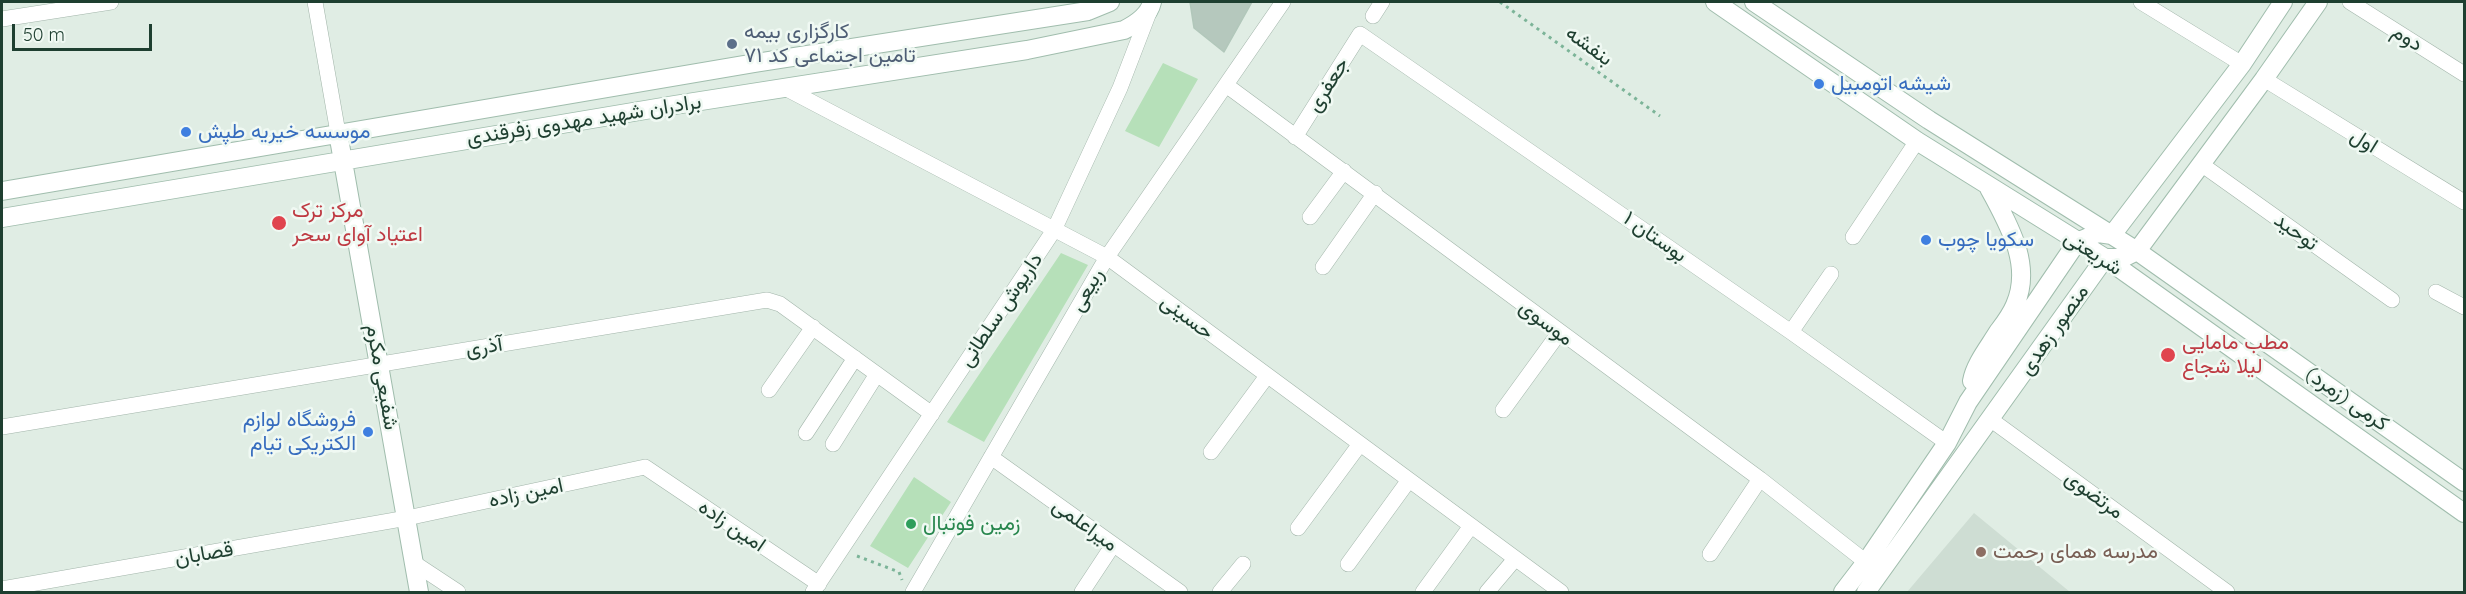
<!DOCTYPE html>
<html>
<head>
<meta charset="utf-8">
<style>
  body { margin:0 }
  #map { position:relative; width:2466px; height:594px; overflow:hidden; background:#e0ede4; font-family:Quicksand,sans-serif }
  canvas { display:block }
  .frame { position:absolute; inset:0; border:3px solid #1e3f30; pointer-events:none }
  .scale { position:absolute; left:12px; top:24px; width:140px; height:27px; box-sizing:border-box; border:3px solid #1e3f30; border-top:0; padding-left:8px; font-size:18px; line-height:21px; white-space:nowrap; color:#1e3f30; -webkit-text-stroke:4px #f0f9f3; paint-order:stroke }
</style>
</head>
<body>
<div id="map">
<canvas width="2466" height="594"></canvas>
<div class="frame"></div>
<div class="scale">50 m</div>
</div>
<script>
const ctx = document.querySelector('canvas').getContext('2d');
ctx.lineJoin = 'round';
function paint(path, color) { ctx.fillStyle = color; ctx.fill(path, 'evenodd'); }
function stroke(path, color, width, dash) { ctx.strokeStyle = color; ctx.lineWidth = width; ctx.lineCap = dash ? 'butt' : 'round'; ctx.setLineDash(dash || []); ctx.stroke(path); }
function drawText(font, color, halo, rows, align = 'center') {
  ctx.font = font + ' Quicksand,Vazirmatn,sans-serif'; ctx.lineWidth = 5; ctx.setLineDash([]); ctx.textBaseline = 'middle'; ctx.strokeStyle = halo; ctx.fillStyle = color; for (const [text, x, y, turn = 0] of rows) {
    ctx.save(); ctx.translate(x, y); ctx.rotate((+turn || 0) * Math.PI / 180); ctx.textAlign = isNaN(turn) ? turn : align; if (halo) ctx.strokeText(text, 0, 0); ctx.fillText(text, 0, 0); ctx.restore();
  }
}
paint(new Path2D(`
  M1974,513L2070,592H1907Z`), '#ceddd3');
paint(new Path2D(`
  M1163,63L1198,79L1159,147L1125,131Z
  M1061,253L1088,265L984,442L947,422Z
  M914,477L951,502L908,568L870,546Z`), '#b6e0b9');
const building = new Path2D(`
  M1190,2H1252L1224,52L1194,28Z`);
paint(building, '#b5c8bd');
stroke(building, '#b1c7ba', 1.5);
const street = new Path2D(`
  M315,2L338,133
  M2141,2L2242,64
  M2350,2L2464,74
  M1373,16L1382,2
  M2,19L111,2
  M2264,79L2464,202
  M1226,85L1760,479L1866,562
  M785,88L1107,257L1561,592
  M1295,137L1360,34L1791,332L1947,443
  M2201,164L2392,300
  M1310,217L1344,171
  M1853,237L1917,141
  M1323,267L1375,193
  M2436,292L2464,307
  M1791,332L1831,274
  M769,390L813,327
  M1503,410L1559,333
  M1990,419L2227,592
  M2,427L767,300L780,304L932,414
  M806,433L855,358
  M833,444L877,374
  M1211,452L1267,376
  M991,457L1180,592
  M1298,528L1360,444
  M1710,554L1760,479
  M414,563L458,592
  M1348,564L1409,480
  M2,589L407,518L645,467L819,584
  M813,592L1054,230L1120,88L1150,10
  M913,592L1107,257L1283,2
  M1082,592L1113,545
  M1220,592L1243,564
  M1423,592L1471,526
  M1487,592L1515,559`);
const secondary = new Path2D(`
  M1715,2L1917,141L2105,258L2464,513
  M1754,2L1929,120L2137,251L2464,482
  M338,133L419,592
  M2,191L755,63L1088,11L1110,2
  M2,218L675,105L1027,50L1124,30C1136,24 1149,16 1152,2
  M1972,381C1975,364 1989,347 1998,332C2004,324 2011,315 2015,305C2033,264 2008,224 1989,188
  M1843,592L1866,562L1947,443L1968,402L2077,242L2098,233L2112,235L2242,64L2283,2
  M1866,592L2105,258H2123L2137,251L2264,79L2318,2`);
stroke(street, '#a2b5aa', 16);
stroke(secondary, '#a0bdad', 20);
stroke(new Path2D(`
  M1500,2L1660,116
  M857,556L899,572L902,580`), '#7cb498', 3, [3, 4.5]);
stroke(street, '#fff', 15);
stroke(secondary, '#fff', 18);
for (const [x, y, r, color] of [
  [732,44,6,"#5c6f8a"],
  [1819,84,6,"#3f7fe0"],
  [186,132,6,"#3f7fe0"],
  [279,223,8,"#e0444e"],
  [1926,240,6,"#3f7fe0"],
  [2168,355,8,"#e0444e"],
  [368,432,6,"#3f7fe0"],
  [911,524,6,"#2e9e5b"],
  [1981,552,6,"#8d6e63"]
]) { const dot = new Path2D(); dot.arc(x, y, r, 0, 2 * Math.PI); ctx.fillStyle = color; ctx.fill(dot); stroke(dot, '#f0f9f3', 2); }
drawText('21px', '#4e5e75', '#f0f9f3', [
  ["کارگزاری بیمه",744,32],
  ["تامین اجتماعی کد ۷۱",744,56]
], 'left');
drawText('21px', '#1e3f30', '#f0f9f3', [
  ["دوم",2407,38,32],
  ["بنفشه",1589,46,36],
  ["جعفری",1328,85,-58],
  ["برادران شهید مهدوی زفرقندی",584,120,-9],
  ["اول",2364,141,32],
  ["توحید",2296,232,36],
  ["بوستان ۱",1655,237,35],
  ["شریعتی",2093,253,33],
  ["ربیعی",1087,290,-60],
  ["داریوش سلطانی",1001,310,-56],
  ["حسینی",1187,317,37],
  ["موسوی",1546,323,37],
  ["منصور زهدی",2054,330,-55],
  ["آذری",484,347,-9],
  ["شفیعی مکرم",382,377,80],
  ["کرمی (زمرد)",2347,399,35],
  ["امين زاده",526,493,-12],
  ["مرتضوی",2094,495,36],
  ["میراعلمی",1085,525,36],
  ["امین زاده",732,526,34],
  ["قصابان",204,554,-10]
]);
drawText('21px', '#366cbe', '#f0f9f3', [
  ["شیشه اتومبیل",1831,84],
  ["موسسه خیریه طپش",198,132],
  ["سکویا چوب",1938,240],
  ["فروشگاه لوازم",356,420,"right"],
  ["الکتریکی تیام",356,444,"right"]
], 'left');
drawText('21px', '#be3a42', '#f0f9f3', [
  ["مرکز ترک",292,211],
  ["اعتیاد آوای سحر",292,235],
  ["مطب مامایی",2182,343],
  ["لیلا شجاع",2182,367]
], 'left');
drawText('21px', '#27864d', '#f0f9f3', [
  ["زمین فوتبال",923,524]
], 'left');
drawText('21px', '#785e54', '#f0f9f3', [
  ["مدرسه همای رحمت",1993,552]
], 'left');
</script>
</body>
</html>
